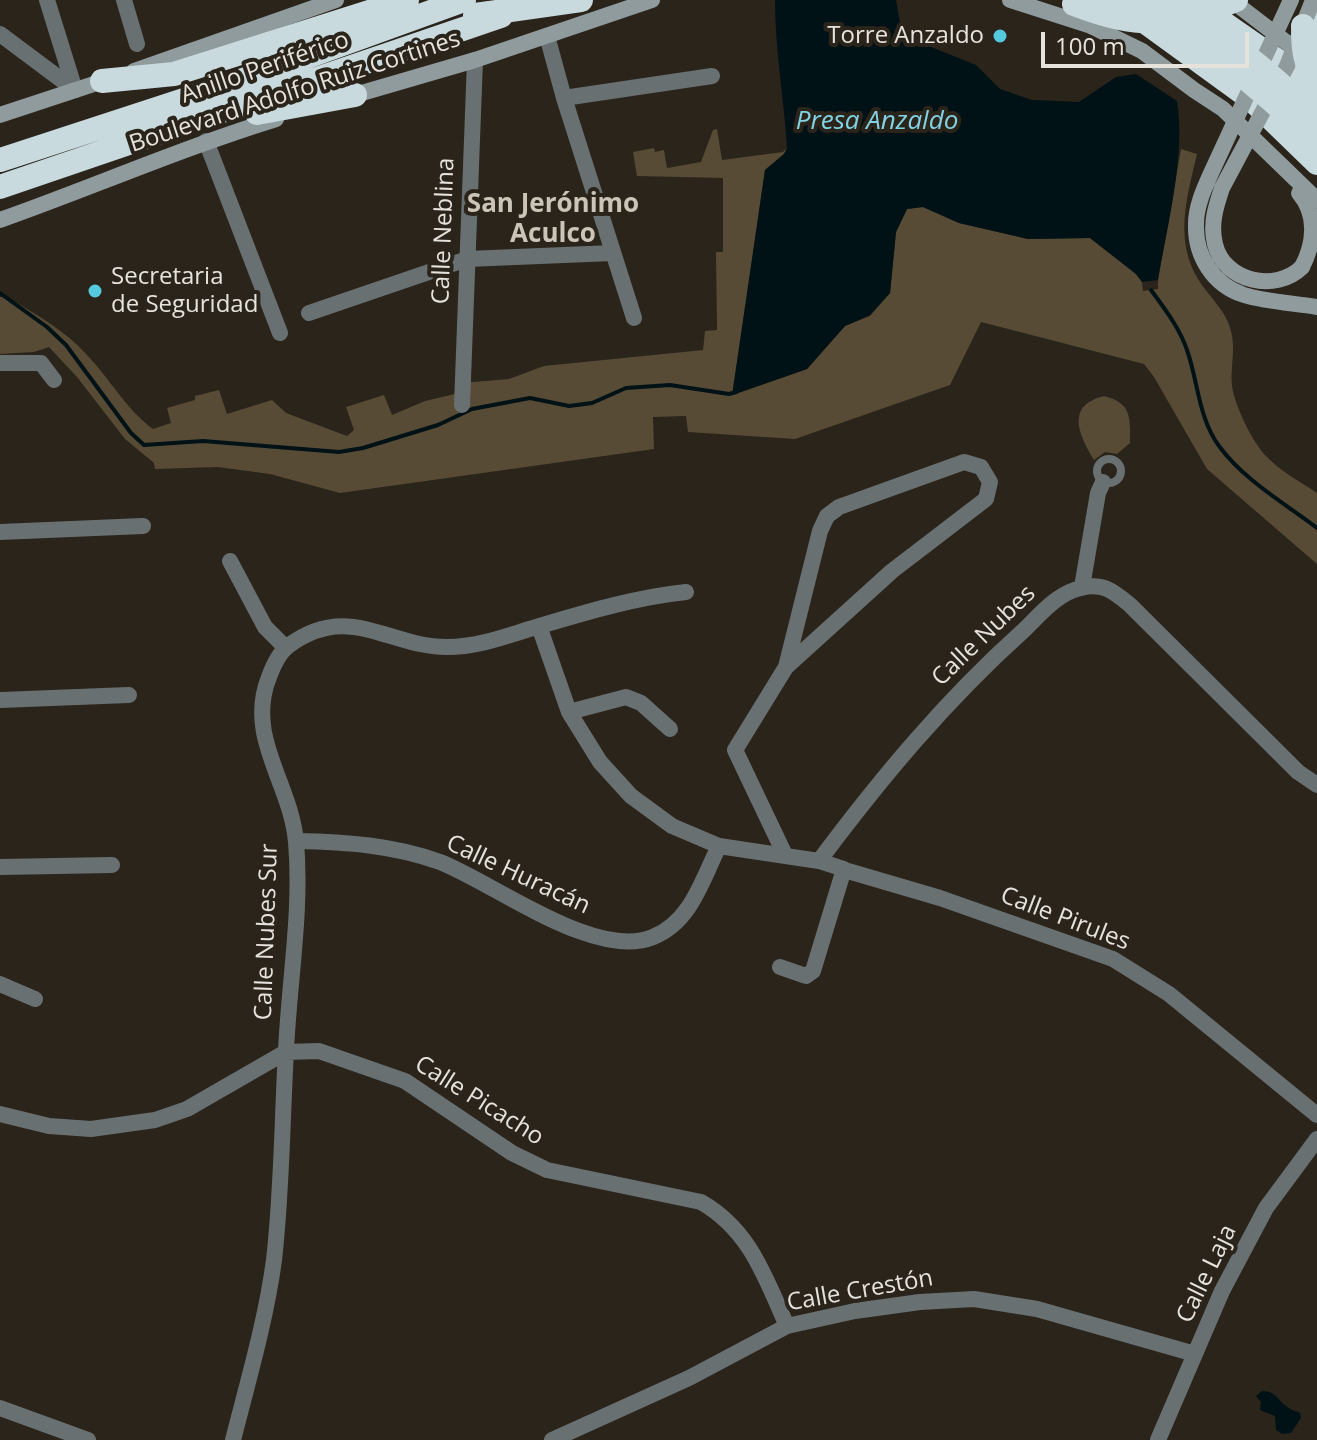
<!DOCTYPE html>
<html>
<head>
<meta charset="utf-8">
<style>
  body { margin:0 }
  #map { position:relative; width:1317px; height:1440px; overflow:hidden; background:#2a241b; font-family:"Open Sans",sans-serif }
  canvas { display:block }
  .scale { position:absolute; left:1041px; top:32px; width:208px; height:36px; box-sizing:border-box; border:4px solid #e6e2dc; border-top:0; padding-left:10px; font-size:24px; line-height:28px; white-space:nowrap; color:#e6e2dc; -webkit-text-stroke:6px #2a241b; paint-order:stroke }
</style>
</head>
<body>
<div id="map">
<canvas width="1317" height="1440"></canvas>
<div class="scale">100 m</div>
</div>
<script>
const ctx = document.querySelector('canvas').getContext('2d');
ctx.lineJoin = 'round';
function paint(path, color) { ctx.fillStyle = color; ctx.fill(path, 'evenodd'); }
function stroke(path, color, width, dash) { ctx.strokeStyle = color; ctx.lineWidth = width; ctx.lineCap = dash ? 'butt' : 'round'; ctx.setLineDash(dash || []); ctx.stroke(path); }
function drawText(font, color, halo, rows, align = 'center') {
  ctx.font = font + ' "Open Sans",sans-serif'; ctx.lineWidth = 8; ctx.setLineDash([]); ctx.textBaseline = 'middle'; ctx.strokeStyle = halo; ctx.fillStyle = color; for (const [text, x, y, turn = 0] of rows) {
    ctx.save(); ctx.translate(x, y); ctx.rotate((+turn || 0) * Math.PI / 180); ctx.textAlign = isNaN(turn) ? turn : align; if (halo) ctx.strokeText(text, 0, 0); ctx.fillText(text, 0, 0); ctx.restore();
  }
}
paint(new Path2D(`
  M717,129L722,160L783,152L787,148L784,154L765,170L733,395L807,369L845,326L870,316L890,293L896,232L907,209L923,207L959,223L1028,239L1090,238L1136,274L1142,282L1143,291L1158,289V280L1181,149L1197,154C1187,197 1174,239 1198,279C1209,297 1226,310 1231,331C1236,350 1230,367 1232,386C1235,406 1252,442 1267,457C1280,471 1301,482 1317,493V564L1207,469L1154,377L1144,364L981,322L950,385L795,439L688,432L686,416L653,417L654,449L340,493L270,474L218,467L155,469L154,463L125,439L77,377L49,347L34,352L0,354V297H7C35,314 65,330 87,355C110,379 126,409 153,429L171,423L167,408L195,400V396L219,390L227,414L272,400L286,413L347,436L354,430L346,407L384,395L392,415L425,401L459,393L461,383L509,379L544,366L703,350L705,331L717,330L716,252H723V178L637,176L633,152L654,148L655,152L664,150L667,168L701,162L713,130Z
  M1104,396C1132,403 1130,418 1130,443L1117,454L1105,452L1094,460C1080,436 1064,406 1104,396Z`), '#584b35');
paint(new Path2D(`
  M775,0H896L901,28L926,45L976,65L1000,89L1032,100L1079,102L1116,77L1136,74L1177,101C1186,154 1167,227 1158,280L1142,282L1136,274L1090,238L1028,239L959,223L923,207L907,209L896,232L890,293L870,315L845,326L807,369L732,395L765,170L784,154L787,148C784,98 775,50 775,0Z
  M1262,1391C1277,1391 1278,1402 1289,1408C1292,1411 1297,1411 1300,1413L1301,1418L1291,1433L1282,1434L1276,1430L1275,1416L1260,1410L1261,1402L1256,1396Z`), '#001216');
stroke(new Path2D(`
  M1151,290C1165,309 1181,330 1188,353C1198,383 1199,419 1219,446C1244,480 1284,503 1317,528
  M0,293L47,327L66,345L131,433L144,445L203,441L339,452L363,448L438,425L472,409L530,398L569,406L592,403L626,388L670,385L729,394L736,392`), '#001216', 4);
stroke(new Path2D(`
  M1097 471a12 12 0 1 1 24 0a12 12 0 1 1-24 0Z`), '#697072', 8);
stroke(new Path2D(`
  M124,0L137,44
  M0,34L75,90
  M547,36L564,98L634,318
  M564,98L712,76
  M206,141L280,333
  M309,313L467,259L613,253
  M0,363H41L54,380
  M462,405L475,60
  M0,532L143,526
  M230,561L265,627L286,648
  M1082,587L1098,493L1103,482
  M539,626L569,712L600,762L631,796L672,826L719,846L819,861L844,869L813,971L806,976L780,967
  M0,700L129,695
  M569,712L626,697L641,703L670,729
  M296,841C346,842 393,845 440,862C494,883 595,961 653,937C691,922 702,880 719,846
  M785,855L735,750L786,667L892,571L986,499L990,482L981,467L964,462L839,507L827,516L820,531L786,667
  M819,861C881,778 946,700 1023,631C1040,615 1057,593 1081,588C1103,582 1114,592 1130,605L1298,772L1317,785
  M0,867L112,865
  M848,871L940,898L1113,959L1169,994L1317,1115
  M0,984L35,999
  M0,1114L49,1126L91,1129L155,1120L187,1109L286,1052L319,1051L405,1081L512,1153L547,1170L701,1202C750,1230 765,1277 787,1326
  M0,1408L88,1440
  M233,1440C248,1381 266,1320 274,1260C282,1190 282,1121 286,1051C289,982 302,911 296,842C291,783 245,737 269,677C273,666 278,654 288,646C349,601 387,647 447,647C481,647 511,634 543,625C590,611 638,597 686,592
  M552,1440L689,1378L787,1326L855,1311L920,1302L974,1299L1037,1309L1195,1354
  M1158,1440L1222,1291L1266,1208L1317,1139`), '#697072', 16);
stroke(new Path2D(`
  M47,0L75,90`), '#697072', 16);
stroke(new Path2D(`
  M1010,0L1091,26L1142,51L1194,90L1223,109L1317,200
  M1231,0L1303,55
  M134,71L336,0
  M348,97L475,60L652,0
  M0,115L112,78
  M1299,193C1317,214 1315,242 1302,267
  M0,220C93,187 182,148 276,119`), '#909b9d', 16);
stroke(new Path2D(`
  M1101,0L1140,18L1250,98L1317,163
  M1190,0L1294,72L1317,94
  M1317,61L1314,33L1317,16
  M102,81L174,74L407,0
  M257,113L355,95
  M0,160L221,88L464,0
  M0,187L501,16`), '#c9dade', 24);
stroke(new Path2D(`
  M1291,0L1212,171C1205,187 1196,205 1196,224C1195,256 1213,285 1244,295C1267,302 1293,303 1317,307
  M1302,267C1276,293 1224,282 1215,244C1210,224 1216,206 1222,188L1287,66L1313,0`), '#909b9d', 16);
stroke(new Path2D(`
  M1126,0C1191,29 1267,93 1317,143
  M1163,0C1222,33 1270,72 1317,119
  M1074,4C1140,29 1171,27 1236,0
  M475,15L581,0
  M1303,26C1303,48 1304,64 1317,82`), '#c9dade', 24);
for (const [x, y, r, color] of [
  [1000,36,8,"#55cadf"],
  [95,291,8,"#55cadf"]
]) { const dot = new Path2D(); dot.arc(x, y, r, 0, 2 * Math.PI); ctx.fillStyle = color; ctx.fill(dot); stroke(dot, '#2a241b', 3); }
drawText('24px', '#e6e2dc', '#2a241b', [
  ["Torre Anzaldo",984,36],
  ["Secretaria",111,277,"left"],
  ["de Seguridad",111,305,"left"]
], 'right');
drawText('24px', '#e6e2dc', '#2a241b', [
  ["Anillo Periférico",265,68,-19],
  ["Boulevard Adolfo Ruiz Cortines",295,92,-18],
  ["Calle Neblina",444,231,-88],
  ["Calle Nubes",984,636,-44],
  ["Calle Huracán",518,875,25],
  ["Calle Pirules",1065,919,21],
  ["Calle Nubes Sur",267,932,-88],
  ["Calle Picacho",479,1101,32],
  ["Calle Laja",1207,1274,-64],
  ["Calle Crestón",860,1291,-10]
]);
drawText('italic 26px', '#81d3e4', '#2a241b', [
  ["Presa Anzaldo",877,122]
]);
drawText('bold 26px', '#cbc4b7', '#2a241b', [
  ["San Jerónimo",553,205],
  ["Aculco",553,235]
]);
</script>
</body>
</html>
